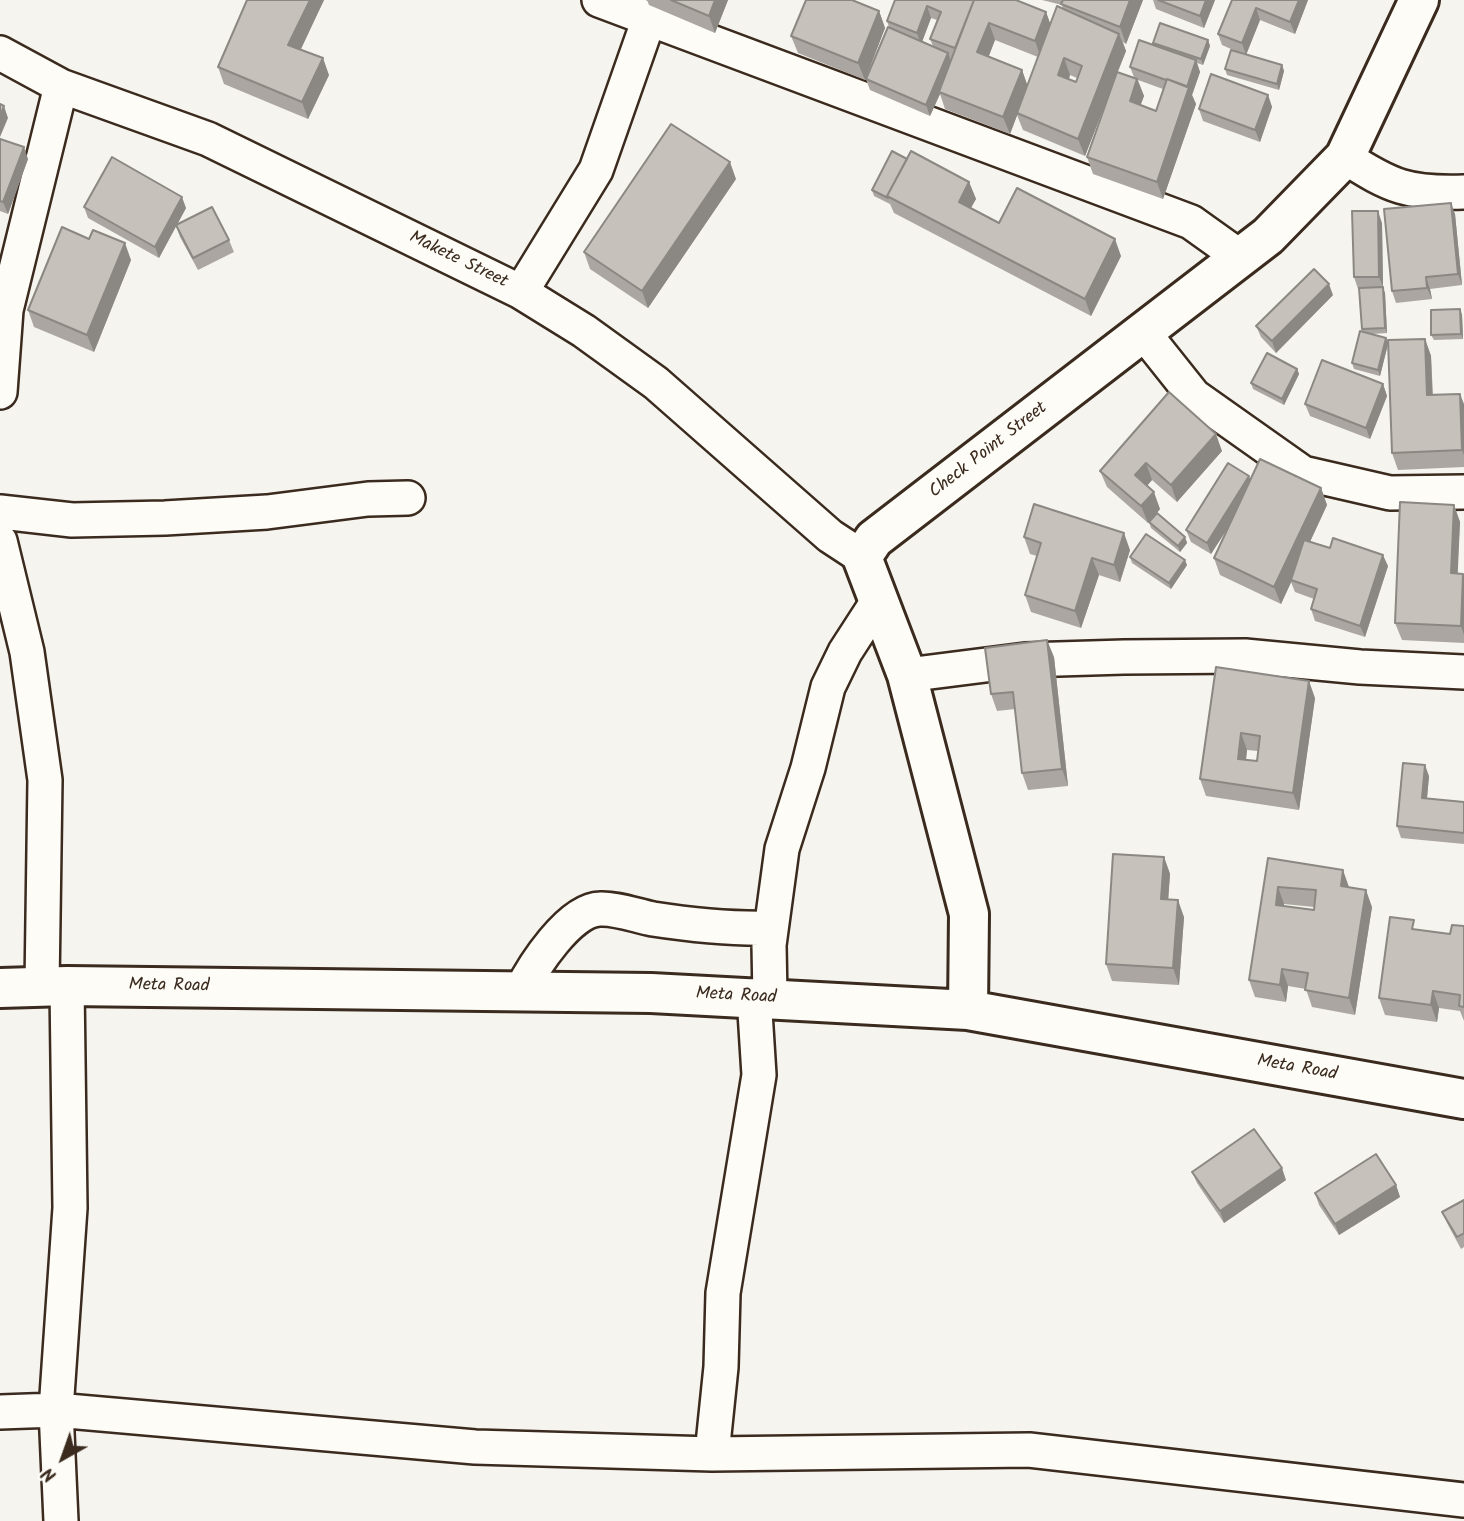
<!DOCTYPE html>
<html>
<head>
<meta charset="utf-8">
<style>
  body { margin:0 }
  #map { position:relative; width:1464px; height:1521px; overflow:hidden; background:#f5f4ee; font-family:Kalam,sans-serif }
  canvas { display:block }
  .north { position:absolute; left:28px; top:1423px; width:70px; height:70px; -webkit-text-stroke:5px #fdfcf7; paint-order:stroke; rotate:220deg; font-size:19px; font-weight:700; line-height:28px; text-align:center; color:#3b2a1e }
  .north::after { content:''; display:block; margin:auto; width:24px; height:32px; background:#3b2a1e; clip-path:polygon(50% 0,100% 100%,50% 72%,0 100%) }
</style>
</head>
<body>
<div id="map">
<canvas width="1464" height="1521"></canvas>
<div class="north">N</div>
</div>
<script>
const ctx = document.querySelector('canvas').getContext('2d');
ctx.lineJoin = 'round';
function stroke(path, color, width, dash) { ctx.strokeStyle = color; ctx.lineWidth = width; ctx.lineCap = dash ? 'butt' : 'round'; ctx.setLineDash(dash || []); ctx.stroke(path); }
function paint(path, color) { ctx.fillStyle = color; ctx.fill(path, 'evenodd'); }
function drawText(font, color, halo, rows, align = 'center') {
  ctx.font = font + ' Kalam,sans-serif'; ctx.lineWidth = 5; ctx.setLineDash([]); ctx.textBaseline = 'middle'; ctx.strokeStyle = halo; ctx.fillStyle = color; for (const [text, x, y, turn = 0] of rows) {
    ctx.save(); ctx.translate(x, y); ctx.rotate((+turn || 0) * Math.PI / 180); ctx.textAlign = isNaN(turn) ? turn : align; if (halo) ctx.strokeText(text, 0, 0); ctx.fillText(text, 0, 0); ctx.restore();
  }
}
const street = new Path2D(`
  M599,0L1191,222L1240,257
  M0,53L61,86L208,139L521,292L584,331L656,383L830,536L862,557
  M1345,157C1391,187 1409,194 1464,192
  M521,292L596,170L649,19
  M1143,332L1194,396L1303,473L1390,493L1464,492
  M0,392L6,310L61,86
  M0,512L72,520L165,518L267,512L368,499L408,498
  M0,541L27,652L45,780L42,986
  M907,675L1025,660L1124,657L1245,656L1360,667L1464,672
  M521,991C533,967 569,910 600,909C616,908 637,916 653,919C692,925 731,929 770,928
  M770,998L769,945L782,849L808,768L828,687L845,652L878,601
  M0,1412L56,1410L475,1447L712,1454L1029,1450L1464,1500
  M712,1454L721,1367L723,1293L759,1075L754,996
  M61,1521L56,1410L70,1208L67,986`);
const secondary = new Path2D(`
  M0,988L67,986L651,993L968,1010L1464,1099
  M968,1010L969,914L907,675L862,557L874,539L1268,236L1345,157L1419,0`);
stroke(street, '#3b2a1e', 38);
stroke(secondary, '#3b2a1e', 44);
stroke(street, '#fdfcf7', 33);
stroke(secondary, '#fdfcf7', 38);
paint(new Path2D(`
  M247,0H324L300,49L329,75L308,119L224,84L218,67Z
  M647,0H728L715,33L649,5Z
  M895,0L1046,12L1050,23L1063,9L1062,5L1042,0H1143L1126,44L1123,42L1126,51L1117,72L1134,77L1130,67L1154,45L1153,43L1208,40L1210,46L1203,65L1197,63L1200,72L1192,95L1196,104L1163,199L1093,174L1087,157L1110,91L1085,156L1023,130L1017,115L1010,134L945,109L940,94L930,116L870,90L866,79L889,27L887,21ZM931,18L937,20L930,39L933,46L922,41ZM995,40L1038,57L1027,85L1022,70L988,57ZM1070,75L1077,78L1076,82L1069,79ZM1138,80L1163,89L1156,111L1140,105L1144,96Z
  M1153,0H1215L1204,28L1156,9Z
  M1232,0H1308L1295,34L1260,20L1246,55L1282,65L1284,71L1279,90L1227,75L1225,69L1242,54L1222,45L1218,34Z
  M879,11L885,28L865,80L798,53L791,36Z
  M1268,95L1272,107L1260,142L1203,121L1199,109Z
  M0,139L28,159L8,214L0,211Z
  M907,159L969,182L976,199L970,208L999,223L1121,256L1091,316L894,213L890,204L874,196L872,190Z
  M736,179L648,308L590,269L584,252Z
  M84,207L186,208L177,225L229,240L234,252L198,270L180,237L176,226L159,258L88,218Z
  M1455,214L1462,285L1430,289L1432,299L1396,303L1392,291Z
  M1382,223L1383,288L1385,293L1387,333L1372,334L1386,338L1388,344L1425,339L1431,356L1433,395L1464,404V467L1398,470L1392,453L1388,344L1380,376L1354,369L1352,363L1362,332L1359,289H1358L1354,277Z
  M89,239L131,260L94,352L34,327L28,310Z
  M1333,295L1276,353L1261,337L1256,326Z
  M1460,309L1462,315L1463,339L1434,340L1431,335Z
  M1297,369L1299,374L1284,405L1253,389L1251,383Z
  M1383,384L1387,396L1370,439L1310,416L1305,404Z
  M1222,451L1177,502L1152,480L1147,485L1160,509L1157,513L1185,537L1187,543L1180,552L1151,528L1149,522L1154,516L1148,523L1107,487L1100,471Z
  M1249,476L1250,480L1321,488L1327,505L1310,542L1388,566L1365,637L1315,621L1311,609L1314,599L1295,592L1291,582L1281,604L1220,575L1214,558L1228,528L1211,554L1191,542L1186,530Z
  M1454,505L1460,522L1457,573L1464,576V643L1402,640L1395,623Z
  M1024,537L1130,550L1120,582L1099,575L1081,628L1031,612L1025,595L1037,556L1030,554Z
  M1130,557L1187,565L1171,589L1132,563Z
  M1054,657L1068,786L1028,790L1022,773L1015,709L997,711L991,694Z
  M1216,667L1315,698L1299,810L1206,796L1200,779ZM1247,750L1258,751L1257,761L1246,760Z
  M1429,776L1427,798L1464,802V844L1401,838L1397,826Z
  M1164,857L1170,874L1168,900L1184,917L1179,985L1112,981L1106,964Z
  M1268,858L1349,887L1372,907L1355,1015L1312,1007L1306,989L1288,986L1286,1002L1255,997L1249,980ZM1284,904L1314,907V910L1284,906Z
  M1464,926V1021L1460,1011L1439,1008L1437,1022L1385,1015L1379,998L1417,930L1450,934Z
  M1192,1172L1286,1180L1224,1223L1197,1183Z
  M1396,1185L1400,1197L1339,1235L1319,1205L1315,1193Z
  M1464,1200V1247L1461,1249L1447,1223L1442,1212Z`), '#aba6a1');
paint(new Path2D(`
  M310,0H324L295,62L288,45Z
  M715,0H728L715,33L709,16Z
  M1130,0H1143L1126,44L1120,27Z
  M1206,0H1215L1204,28L1200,16Z
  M1299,0H1308L1295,34L1290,22Z
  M927,6L931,18L921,45L917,33Z
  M1256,8L1260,20L1246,55L1242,43Z
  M879,11L885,28L865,80L858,63Z
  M1046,12L1052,29L1041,58L1035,41Z
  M989,23L995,40L984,69L977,52Z
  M1119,34L1126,51L1085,156L1078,139Z
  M1208,40L1210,46L1203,65L1201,59Z
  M948,53L952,64L939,92L940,94L930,116L926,105Z
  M323,58L329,75L308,119L302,102Z
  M1064,58L1070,75L1064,92L1058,75Z
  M1196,60L1200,72L1192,95L1196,104L1163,199L1157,182Z
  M1282,65L1284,71L1279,90L1277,84Z
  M1022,70L1028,87L1010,134L1003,117Z
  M1137,79L1144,96L1136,118L1130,101Z
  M1268,95L1272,107L1260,142L1255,130Z
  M4,106L8,118L0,137V116Z
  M24,147L28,159L8,214L3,202Z
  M730,162L736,179L648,308L642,291Z
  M969,182L976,199L965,219L959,202Z
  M182,197L186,208L159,258L155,247Z
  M1451,203L1455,214L1462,285L1458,274Z
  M1378,211L1382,223L1383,288L1385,293L1387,333L1385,328L1383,287L1379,277Z
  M1115,239L1121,256L1091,316L1085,299Z
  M125,243L131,260L94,352L87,335Z
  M1426,277L1430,289L1432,299L1427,288Z
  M1329,284L1333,295L1276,353L1272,341Z
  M1460,309L1462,315L1463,339L1461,334Z
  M1386,338L1388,344L1380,376L1378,370Z
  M1425,339L1431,356L1433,412L1427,395Z
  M1297,369L1299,374L1284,405L1282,399Z
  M1383,384L1387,396L1370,439L1366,428Z
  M1460,394L1464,404V455L1462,450Z
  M1216,434L1222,451L1177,502L1171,485Z
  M1146,463L1152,480L1142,492L1135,475Z
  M1249,476L1253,488L1211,554L1207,543Z
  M1321,488L1327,505L1281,604L1274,587Z
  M1154,492L1160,509L1148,523L1141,506Z
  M1454,505L1460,522L1457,590L1451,573Z
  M1124,533L1130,550L1120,582L1114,565Z
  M1185,537L1187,543L1180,552L1178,546Z
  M1383,555L1388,566L1365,637L1360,626Z
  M1092,558L1099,575L1081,628L1075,611Z
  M1185,560L1187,565L1171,589L1169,583Z
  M1463,574L1464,576V635L1461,626Z
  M1047,640L1054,657L1068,786L1062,769Z
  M1309,681L1315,698L1299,810L1293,793Z
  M1241,733L1247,750L1244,776L1238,759Z
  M1425,765L1429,776L1426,809L1422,798Z
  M1164,857L1170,874L1167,916L1161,899Z
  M1343,870L1349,887L1341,886Z
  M1278,887L1284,904L1282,922L1276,905Z
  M1366,890L1372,907L1355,1015L1349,998Z
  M1178,900L1184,917L1179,985L1173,968Z
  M1282,969L1288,986L1286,1002L1280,985Z
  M1433,991L1439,1008L1437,1022L1431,1005Z
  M1282,1168L1286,1180L1224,1223L1220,1211Z
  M1396,1185L1400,1197L1339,1235L1335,1224Z`), '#8b8783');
const building = new Path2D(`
  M247,0H310L288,45L323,58L302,102L218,67Z
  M671,0H715L709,16Z
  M806,0H852L879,11L858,63L791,36Z
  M895,0H974L955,48L930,39L941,12L927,6L917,33L887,21Z
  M974,0H1016L1046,12L1035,41L989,23L977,52L1022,70L1003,117L939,92Z
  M1063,0H1130L1120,27L1061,4Z
  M1158,0H1206L1200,16Z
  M1232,0H1299L1290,22L1256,8L1242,43L1218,34Z
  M1057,6L1119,34L1078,139L1017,113ZM1064,58L1082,66L1076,82L1058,75Z
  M1160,23L1208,40L1201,59L1153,43Z
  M888,27L948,53L926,105L866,79Z
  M1139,40L1196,60L1187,87L1167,79L1166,80L1130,67Z
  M1231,50L1282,65L1277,84L1225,69Z
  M1117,72L1137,79L1130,101L1156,111L1167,79L1189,87L1157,182L1087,157Z
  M1211,74L1268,95L1255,130L1199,109Z
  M0,104L4,106L0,116Z
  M671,124L730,162L642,291L584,252Z
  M0,139L24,147L3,202L0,201Z
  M892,151L907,159L887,196L888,198L872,190Z
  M911,151L969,182L959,202L999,223L1017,188L1115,239L1085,299L887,196Z
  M112,157L182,197L155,247L84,207Z
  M1451,203L1458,274L1426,277L1427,288L1392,291L1384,209Z
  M212,207L229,240L193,258L176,225Z
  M1352,211H1378L1379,277H1354Z
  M62,227L89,239L93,230L125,243L87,335L28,310Z
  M1314,269L1329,284L1272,341L1256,326Z
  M1383,287L1385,328L1362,329L1359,288Z
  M1460,309L1461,334L1431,335V310Z
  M1360,331L1386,338L1378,370L1352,363Z
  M1425,339L1427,395L1460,394L1462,450L1392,453L1388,340Z
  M1267,353L1297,369L1282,399L1251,383Z
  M1322,360L1383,384L1366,428L1305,404Z
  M1169,392L1216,434L1171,485L1146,463L1135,475L1154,492L1141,506L1100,471Z
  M1260,459L1321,488L1274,587L1214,558Z
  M1228,463L1249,476L1207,543L1186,530Z
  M1400,502L1454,505L1451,573L1463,574L1461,626L1395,623Z
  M1034,504L1124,533L1114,565L1092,558L1075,611L1025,595L1041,543L1024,537Z
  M1157,513L1185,537L1178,546L1149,522Z
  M1146,534L1185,560L1169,583L1130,557Z
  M1333,538L1383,555L1360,626L1311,609L1317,589L1291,580L1304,540L1330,548Z
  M1047,640L1062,769L1022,773L1013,692L991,694L985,648Z
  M1216,667L1309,681L1293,793L1200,779ZM1241,733L1260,736L1257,761L1238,759Z
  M1403,763L1425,765L1422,798L1464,802V833L1397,826Z
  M1113,854L1164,857L1161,899L1178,900L1173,968L1106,964Z
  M1268,858L1343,870L1341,886L1366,890L1349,998L1305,990L1308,973L1282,969L1280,985L1249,980ZM1278,887L1316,890L1314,910L1276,905Z
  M1390,917L1414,920L1412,929L1450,934L1452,925L1464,926V1007L1459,1006L1460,995L1433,991L1431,1005L1379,998Z
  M1254,1129L1282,1168L1220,1211L1192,1172Z
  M1376,1154L1396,1185L1335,1224L1315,1193Z
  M1464,1200V1233L1457,1237L1442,1212Z`);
paint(building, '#c7c1bb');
stroke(building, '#8b8783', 2);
drawText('18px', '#3b2a1e', '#fdfcf7', [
  ["Makete Street",458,261,26],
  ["Check Point Street",989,451,-38],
  ["Meta Road",169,987,1],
  ["Meta Road",736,997,3],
  ["Meta Road",1297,1069,10]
]);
</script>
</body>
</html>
